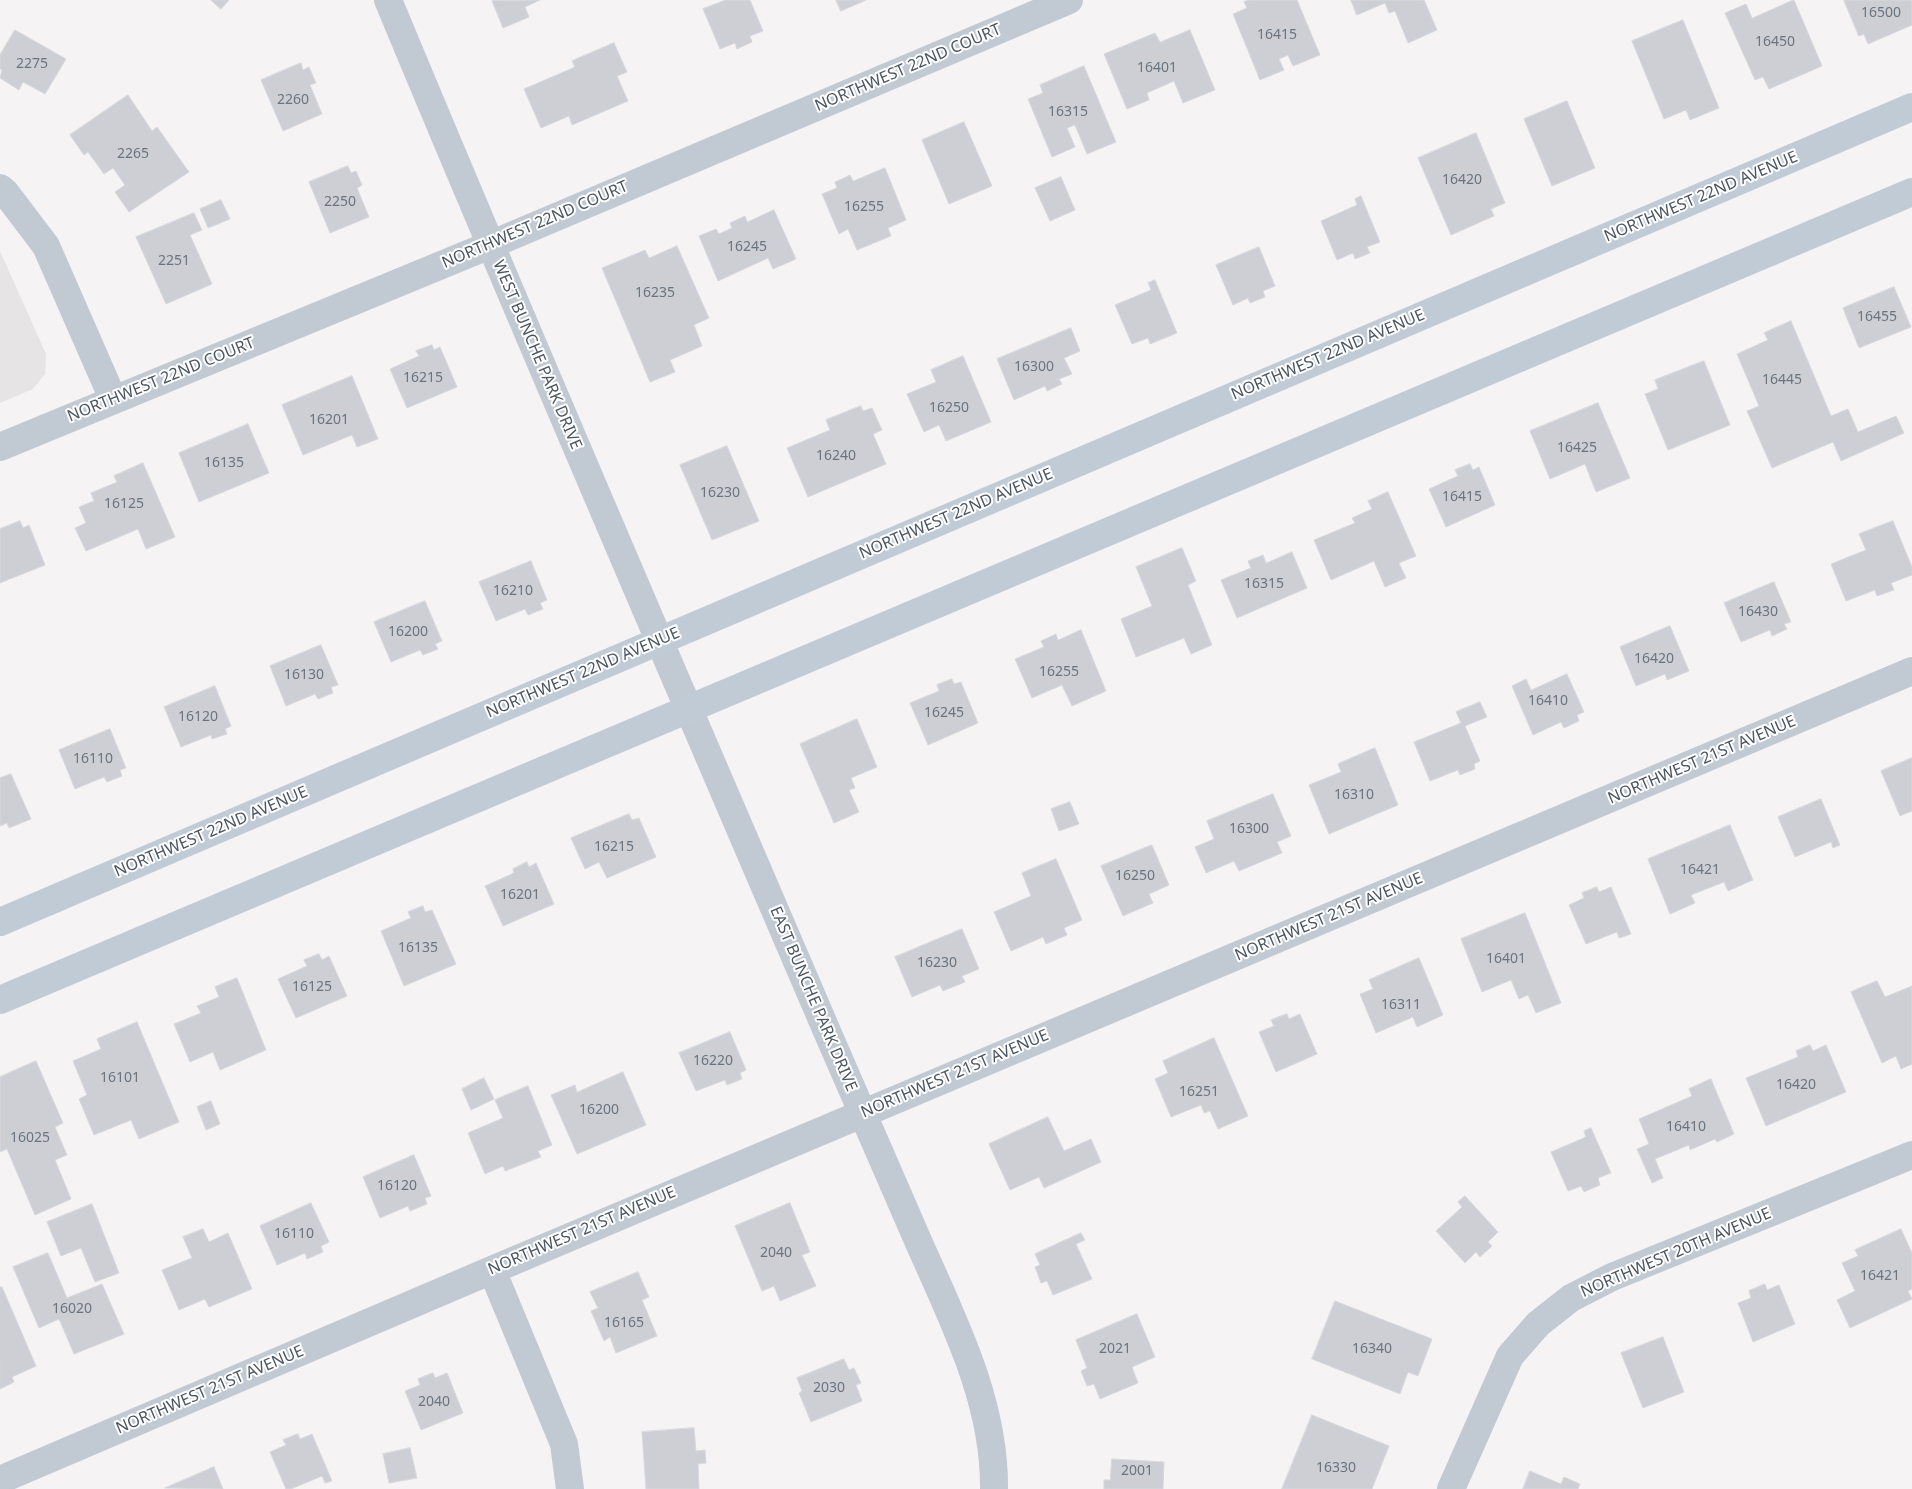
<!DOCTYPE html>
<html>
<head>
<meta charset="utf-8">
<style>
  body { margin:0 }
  canvas { display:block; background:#f5f3f3 }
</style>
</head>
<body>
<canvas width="1912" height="1489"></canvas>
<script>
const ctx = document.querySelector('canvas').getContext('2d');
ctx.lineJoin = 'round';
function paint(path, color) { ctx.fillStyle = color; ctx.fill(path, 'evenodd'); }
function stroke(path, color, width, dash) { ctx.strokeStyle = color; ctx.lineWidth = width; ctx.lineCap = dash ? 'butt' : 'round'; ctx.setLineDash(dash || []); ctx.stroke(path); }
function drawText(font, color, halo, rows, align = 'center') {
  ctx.font = font + ' "Noto Sans",sans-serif'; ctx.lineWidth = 4; ctx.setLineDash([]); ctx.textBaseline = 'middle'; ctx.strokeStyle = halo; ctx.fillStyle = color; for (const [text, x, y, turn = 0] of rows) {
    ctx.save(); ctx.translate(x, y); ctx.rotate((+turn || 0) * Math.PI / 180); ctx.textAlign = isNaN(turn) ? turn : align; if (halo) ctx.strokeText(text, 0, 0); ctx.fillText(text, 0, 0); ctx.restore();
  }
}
paint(new Path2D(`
  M0,251L46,354L45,374L33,389L0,403Z`), '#e6e4e5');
const building = new Path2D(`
  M211,0H229L221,9Z
  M540,0L525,7L529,17L503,28L492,1Z
  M726,0H750L763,31L750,36L752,42L737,49L735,43L720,49L703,9Z
  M836,0H866L841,11Z
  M1249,0H1297L1320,55L1293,66L1288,55L1279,59L1284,70L1260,80L1233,14L1247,8L1244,2Z
  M1351,0H1424L1437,30L1408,43L1395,11L1389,13L1385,3L1357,15Z
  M1794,0L1822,66L1769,89L1763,77L1755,80L1725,13L1746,4L1752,18Z
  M1844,0H1912V25L1868,44L1864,34L1859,36Z
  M1683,20L1719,108L1690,120L1686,110L1664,119L1632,41Z
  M15,30L66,59L45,94L23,82L19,90L0,78L2,70L0,69V55Z
  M1190,30L1215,90L1183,103L1174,81L1147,93L1149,100L1127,109L1104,54L1155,33L1160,42Z
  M614,43L627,72L617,76L628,101L572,125L569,116L541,128L524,89L575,67L572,61Z
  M301,63L303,70L309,67L316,83L310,85L322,114L283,131L261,80Z
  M1084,66L1116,142L1087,154L1075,125L1067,128L1075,147L1052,157L1028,99L1043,93L1040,85Z
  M128,95L152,131L157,127L189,172L129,212L115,192L125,185L113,168L104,174L88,152L84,155L70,135Z
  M1567,101L1595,168L1552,186L1524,119Z
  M964,122L992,186L949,204L922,140Z
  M1476,133L1505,203L1491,209L1494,216L1451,235L1418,158Z
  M348,166L351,173L356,171L362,185L357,188L369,217L330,233L309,182Z
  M885,168L906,220L888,228L891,236L857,250L848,229L839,234L822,194L837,188L835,182L850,175L853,181Z
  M1061,177L1075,210L1050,221L1035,188Z
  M1361,196L1380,242L1367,247L1370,253L1355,259L1353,253L1337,260L1321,221L1357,205L1355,199Z
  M221,200L230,219L208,228L200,209Z
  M774,210L796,259L773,269L768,258L718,281L699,236L716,229L719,234L732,228L730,223L745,216L747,222Z
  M194,213L202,230L190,235L212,284L166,304L136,237Z
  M677,246L709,318L694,325L702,346L670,360L675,372L650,382L602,268L645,250L649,258Z
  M1259,247L1275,286L1263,291L1265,297L1250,303L1248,298L1233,305L1216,265Z
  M1155,280L1177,333L1150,344L1148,338L1132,344L1115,305L1151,290L1148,283Z
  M1894,287L1911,327L1859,348L1843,308Z
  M1791,321L1831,416L1848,409L1858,432L1896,416L1904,433L1841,461L1833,442L1772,468L1747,411L1759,406L1737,354L1768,340L1764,333Z
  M1071,328L1080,351L1064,358L1072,374L1059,379L1062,384L1047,391L1045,386L1014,400L997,359Z
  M432,345L434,350L440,347L457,387L407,408L390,369L419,356L416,351Z
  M963,356L991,422L946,441L939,425L924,432L907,394L936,382L931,370Z
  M1704,361L1730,425L1668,450L1645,394L1658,389L1655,380Z
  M352,376L378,439L357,447L352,435L303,455L282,405Z
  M1598,403L1630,478L1596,492L1585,464L1550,479L1530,431Z
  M861,406L863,411L872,408L882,430L873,434L886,464L808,497L787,448L830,430L826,420Z
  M248,424L269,473L199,502L179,453Z
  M727,446L759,521L712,540L680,465Z
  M143,463L175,537L146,549L138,529L86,551L75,528L86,523L79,507L94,501L91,493L117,482L114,476Z
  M1470,464L1473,470L1479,467L1495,505L1446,527L1429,489L1458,476L1455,470Z
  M1388,492L1416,556L1399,563L1406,578L1385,587L1374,561L1331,580L1314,540L1355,523L1352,518L1372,509L1368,501Z
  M20,521L23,528L29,525L45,565L0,583V529Z
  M1893,521L1912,567V575L1891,583L1894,590L1877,596L1875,590L1846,601L1831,564L1866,550L1859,534Z
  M1182,548L1196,581L1188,585L1212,645L1191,654L1184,638L1136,657L1121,619L1152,606L1136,567Z
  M1292,552L1307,588L1237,618L1221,580L1251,568L1248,561L1263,555L1266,563Z
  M531,561L547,600L540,603L543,609L528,615L525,609L496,621L479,582Z
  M1774,582L1791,622L1784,624L1787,629L1772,636L1770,630L1741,642L1724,603Z
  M425,601L442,641L435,644L438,649L423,655L420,650L391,662L374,622Z
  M1670,626L1689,671L1667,680L1665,674L1636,686L1620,647Z
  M1081,630L1106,691L1072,706L1062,685L1032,698L1015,659L1044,647L1041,641L1056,634L1058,640Z
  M321,645L338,685L331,687L333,693L318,699L315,694L286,706L270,666Z
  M1567,674L1584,712L1577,715L1579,721L1564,728L1561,722L1533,735L1512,686L1526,679L1531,690Z
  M952,679L954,684L961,682L978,723L928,745L910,703L939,691L937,685Z
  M215,686L231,726L225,729L227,734L212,739L211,735L181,747L164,707Z
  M1480,702L1487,717L1465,726L1480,761L1474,764L1475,769L1460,775L1458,770L1430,781L1414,742L1461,723L1456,712Z
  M857,719L877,767L851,778L855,788L849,790L859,812L834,823L800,744Z
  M110,729L126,768L120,770L122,776L107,782L104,777L75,789L59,750Z
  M1375,748L1398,805L1329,834L1309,785L1341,772L1338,764Z
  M1912,758V811L1900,816L1881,771Z
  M11,774L31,819L9,828L7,823L0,826V778Z
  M1273,794L1291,836L1277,842L1282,853L1239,871L1234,861L1206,873L1195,847L1214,839L1207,821Z
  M1821,799L1840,845L1833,848L1831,842L1795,857L1778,817Z
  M1070,802L1079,824L1059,831L1051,809Z
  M629,814L632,820L639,818L656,857L607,878L599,862L585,869L571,838Z
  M1730,825L1753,880L1728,891L1724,882L1691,895L1695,903L1670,914L1648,859Z
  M1152,845L1169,885L1149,894L1153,903L1123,916L1101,866Z
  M1056,859L1082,920L1064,928L1067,935L1046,944L1043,937L1011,951L994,912L1031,896L1022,873Z
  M527,862L529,867L536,863L554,904L503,926L485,886L514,873L513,869Z
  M1597,887L1599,892L1611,887L1631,934L1619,938L1617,932L1586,944L1569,905L1584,898L1582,893Z
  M423,906L425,912L432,910L456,964L404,986L381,931L411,918L408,912Z
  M1525,913L1561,1003L1536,1013L1528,995L1519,999L1511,980L1482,992L1461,939Z
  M962,929L979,969L962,976L965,982L943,991L940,985L912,997L895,957Z
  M319,954L322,960L329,956L347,996L296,1018L278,979L307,966L304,960Z
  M1419,958L1443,1015L1417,1027L1413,1017L1376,1033L1360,994L1373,989L1369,980Z
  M237,978L266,1050L220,1070L213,1052L190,1062L174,1024L201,1013L197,1006L219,997L215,987Z
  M1877,981L1885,997L1912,986V1064L1901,1069L1896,1056L1882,1063L1851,992Z
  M1287,1014L1289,1019L1300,1014L1317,1054L1276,1072L1259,1032L1274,1026L1271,1020Z
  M137,1022L179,1122L139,1139L131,1120L94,1135L79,1099L87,1095L73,1061L101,1049L97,1039Z
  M730,1032L746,1070L740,1073L742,1079L727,1085L725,1080L696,1091L679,1053Z
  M1214,1038L1248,1116L1218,1129L1210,1111L1204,1113L1201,1105L1171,1117L1155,1079L1168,1073L1163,1061Z
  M1810,1045L1813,1051L1826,1045L1846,1092L1766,1126L1746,1078L1798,1057L1796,1051Z
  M36,1061L63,1123L55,1127L67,1155L55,1160L71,1199L35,1215L7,1149L0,1152V1077Z
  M623,1072L646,1125L577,1154L551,1095L575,1085L577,1092Z
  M484,1078L494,1099L471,1110L462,1089Z
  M1711,1079L1734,1134L1717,1142L1715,1139L1690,1150L1689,1145L1655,1159L1663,1178L1652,1183L1637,1149L1649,1144L1639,1119L1692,1096L1689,1089Z
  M528,1086L552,1145L538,1151L541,1157L505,1171L503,1166L485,1174L468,1133L503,1118L495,1100Z
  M211,1101L220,1124L206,1130L197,1107Z
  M1048,1117L1064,1151L1091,1139L1101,1162L1044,1188L1039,1177L1010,1190L989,1144Z
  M1591,1128L1611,1173L1598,1178L1600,1185L1584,1192L1581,1186L1568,1191L1551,1152L1586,1137L1584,1131Z
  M414,1155L431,1196L425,1198L427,1204L410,1211L408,1206L380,1218L363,1177Z
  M1465,1196L1498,1232L1488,1242L1492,1246L1480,1257L1476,1252L1465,1263L1436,1231L1462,1207L1458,1202Z
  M311,1203L329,1242L321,1246L323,1252L307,1259L305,1253L277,1265L260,1226Z
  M790,1203L810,1252L802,1255L816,1286L780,1301L774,1286L762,1291L735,1226Z
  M92,1204L119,1273L95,1282L81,1248L61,1256L47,1222Z
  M203,1229L209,1242L228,1233L252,1289L209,1307L205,1299L179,1310L162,1270L192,1258L183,1237Z
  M1901,1229L1912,1253V1289L1908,1291L1912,1299L1850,1328L1837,1300L1855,1291L1842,1263L1858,1256L1855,1250Z
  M1081,1233L1085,1240L1076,1244L1092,1279L1053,1295L1047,1281L1041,1283L1035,1267L1040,1265L1035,1254Z
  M48,1253L67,1298L102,1284L124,1334L74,1354L59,1319L39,1328L13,1267Z
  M638,1272L649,1297L642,1300L657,1336L616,1353L610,1337L604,1341L591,1311L598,1308L590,1292Z
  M1765,1284L1767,1290L1779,1285L1795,1324L1753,1342L1738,1303L1751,1298L1749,1291Z
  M0,1287H2L36,1366L12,1377L14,1382L0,1389Z
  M1335,1301L1432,1339L1418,1376L1408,1372L1400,1394L1312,1359Z
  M1137,1314L1155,1357L1132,1367L1138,1383L1100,1399L1094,1384L1087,1386L1081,1371L1087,1368L1076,1340Z
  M1663,1337L1684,1392L1643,1408L1621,1353Z
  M844,1359L849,1370L854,1368L861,1383L856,1385L862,1401L811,1422L799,1393L802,1391L797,1378Z
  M433,1373L435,1378L447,1373L463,1413L421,1430L405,1391L420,1385L418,1379Z
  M1312,1415L1389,1446L1372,1489H1282Z
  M694,1428L696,1451L705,1450L706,1463L698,1464L699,1489H646L642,1432Z
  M298,1434L300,1439L312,1434L332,1481L325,1483L322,1476L291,1489H286L270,1452L286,1445L283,1440Z
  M410,1448L417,1478L389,1483L383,1454Z
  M1112,1459L1164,1462L1163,1489H1104V1480H1110Z
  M214,1467L223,1489L165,1488Z
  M1530,1471L1561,1484L1564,1477L1580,1484L1578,1489H1523Z`);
paint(building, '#cdcfd5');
stroke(building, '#d7d9de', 1);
stroke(new Path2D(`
  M388,0C532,347 681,691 829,1036C859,1105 889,1174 919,1243C954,1322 995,1402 994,1489
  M0,188L5,192L46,246L113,399
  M0,447L490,245L1069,0
  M492,1270L564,1444L570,1489
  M0,1480L492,1270L1912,671
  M1451,1489L1510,1356L1538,1324L1571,1298L1612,1277L1912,1155`), '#c1cad2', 28);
stroke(new Path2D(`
  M0,922L1912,107
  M0,1000L1912,192`), '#c1cbd6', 28);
drawText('14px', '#6b747e', null, [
  ["16500",1881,13],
  ["16415",1277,35],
  ["16450",1775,42],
  ["2275",32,64],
  ["16401",1157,68],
  ["2260",293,100],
  ["16315",1068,112],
  ["2265",133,154],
  ["16420",1462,180],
  ["2250",340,202],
  ["16255",864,207],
  ["16245",747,247],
  ["2251",174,261],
  ["16235",655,293],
  ["16455",1877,317],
  ["16300",1034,367],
  ["16215",423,378],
  ["16445",1782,380],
  ["16250",949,408],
  ["16201",329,420],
  ["16425",1577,448],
  ["16240",836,456],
  ["16135",224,463],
  ["16230",720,493],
  ["16415",1462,497],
  ["16125",124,504],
  ["16315",1264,584],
  ["16210",513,591],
  ["16430",1758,612],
  ["16200",408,632],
  ["16420",1654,659],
  ["16255",1059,672],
  ["16130",304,675],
  ["16410",1548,701],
  ["16245",944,713],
  ["16120",198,717],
  ["16110",93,759],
  ["16310",1354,795],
  ["16300",1249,829],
  ["16215",614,847],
  ["16421",1700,870],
  ["16250",1135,876],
  ["16201",520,895],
  ["16135",418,948],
  ["16401",1506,959],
  ["16230",937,963],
  ["16125",312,987],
  ["16311",1401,1005],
  ["16220",713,1061],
  ["16101",120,1078],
  ["16420",1796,1085],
  ["16251",1199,1092],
  ["16200",599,1110],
  ["16410",1686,1127],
  ["16025",30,1138],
  ["16120",397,1186],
  ["16110",294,1234],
  ["2040",776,1253],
  ["16421",1880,1276],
  ["16020",72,1309],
  ["16165",624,1323],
  ["2021",1115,1349],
  ["16340",1372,1349],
  ["2030",829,1388],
  ["2040",434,1402],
  ["16330",1336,1468],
  ["2001",1137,1471]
]);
drawText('16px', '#4a5661', '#fff', [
  ["NORTHWEST 22ND COURT",908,68,-23],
  ["NORTHWEST 22ND AVENUE",1701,197,-23],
  ["NORTHWEST 22ND COURT",535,225,-23],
  ["WEST BUNCHE PARK DRIVE",537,355,67],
  ["NORTHWEST 22ND AVENUE",1328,355,-23],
  ["NORTHWEST 22ND COURT",161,380,-22],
  ["NORTHWEST 22ND AVENUE",956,514,-23],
  ["NORTHWEST 22ND AVENUE",583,673,-23],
  ["NORTHWEST 21ST AVENUE",1702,760,-23],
  ["NORTHWEST 22ND AVENUE",211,832,-23],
  ["NORTHWEST 21ST AVENUE",1329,917,-23],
  ["EAST BUNCHE PARK DRIVE",813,999,67],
  ["NORTHWEST 21ST AVENUE",955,1074,-23],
  ["NORTHWEST 21ST AVENUE",582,1231,-23],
  ["NORTHWEST 20TH AVENUE",1676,1253,-23],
  ["NORTHWEST 21ST AVENUE",210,1390,-23]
]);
</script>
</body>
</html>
